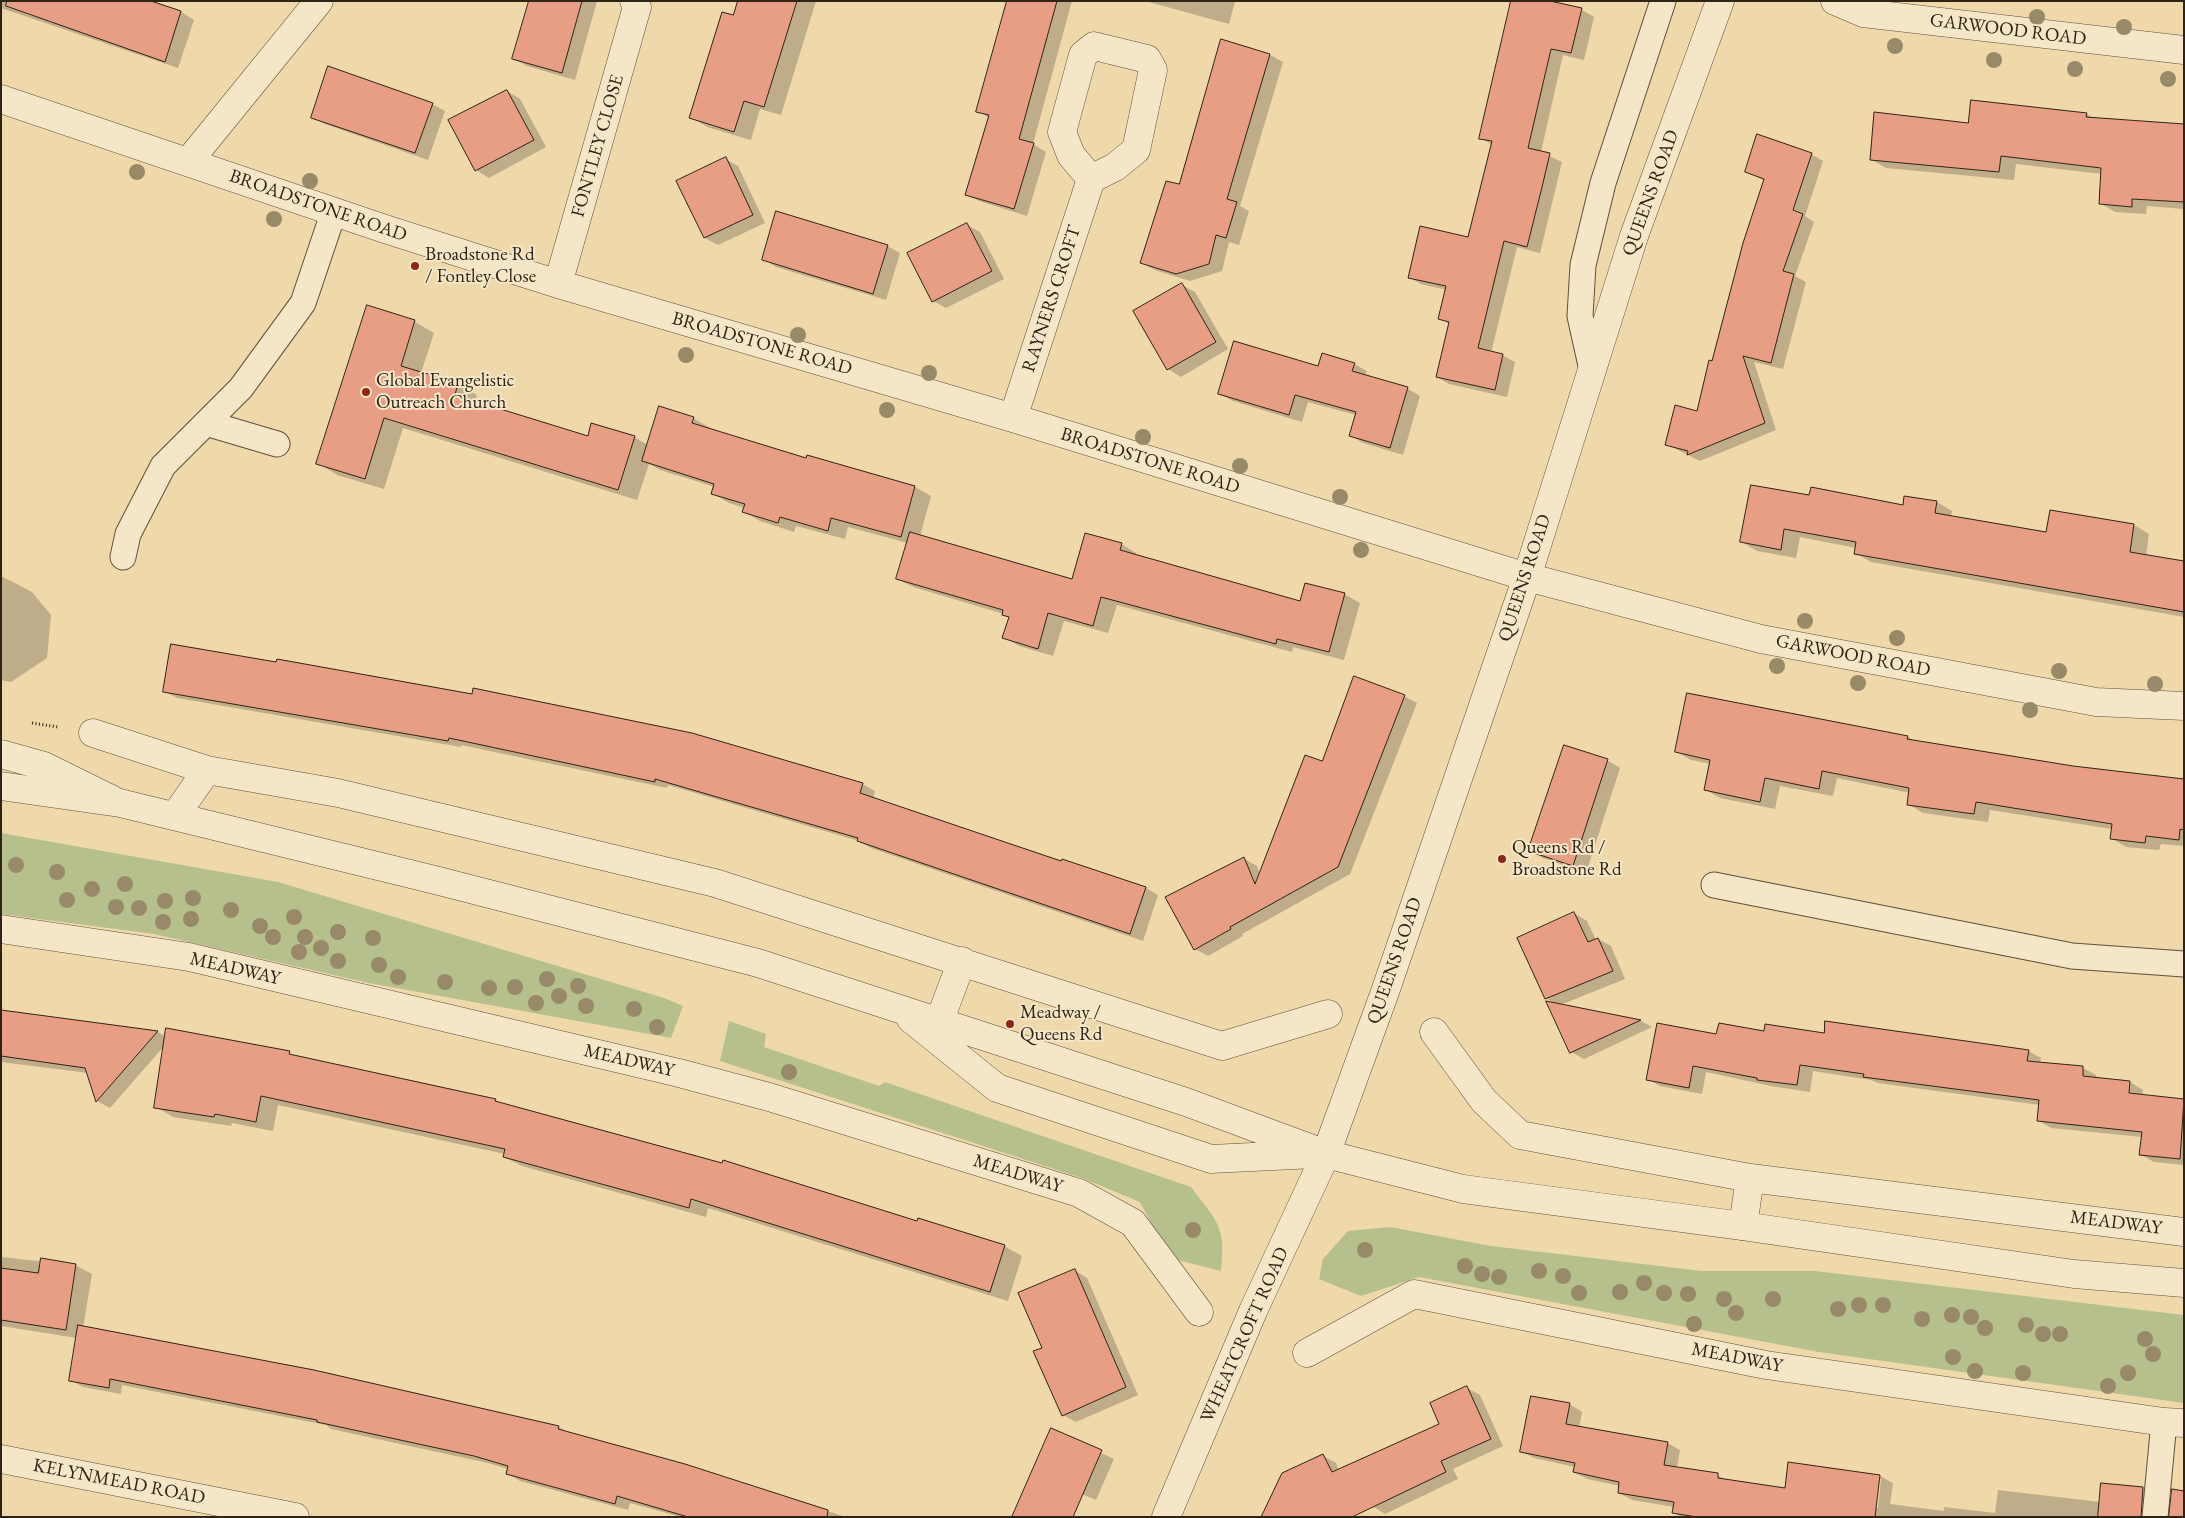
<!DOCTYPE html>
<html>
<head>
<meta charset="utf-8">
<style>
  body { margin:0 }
  #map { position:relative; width:2185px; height:1518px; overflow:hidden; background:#efd8aa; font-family:"EB Garamond",serif }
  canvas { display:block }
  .frame { position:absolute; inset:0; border:2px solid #2e2317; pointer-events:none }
</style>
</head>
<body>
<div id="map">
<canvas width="2185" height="1518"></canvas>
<div class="frame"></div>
</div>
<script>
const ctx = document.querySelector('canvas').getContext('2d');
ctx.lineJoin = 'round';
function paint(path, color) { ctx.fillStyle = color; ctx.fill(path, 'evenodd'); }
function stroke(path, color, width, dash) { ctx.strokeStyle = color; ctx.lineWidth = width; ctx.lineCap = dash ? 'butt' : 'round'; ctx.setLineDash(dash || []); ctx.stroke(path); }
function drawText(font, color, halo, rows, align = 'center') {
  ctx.font = font + ' "EB Garamond",serif'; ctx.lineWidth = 4; ctx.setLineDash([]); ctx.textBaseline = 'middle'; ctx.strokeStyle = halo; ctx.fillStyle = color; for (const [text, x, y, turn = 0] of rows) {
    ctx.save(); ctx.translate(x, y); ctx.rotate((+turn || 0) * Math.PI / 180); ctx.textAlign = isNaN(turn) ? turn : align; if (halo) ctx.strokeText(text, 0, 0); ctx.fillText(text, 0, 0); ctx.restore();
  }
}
paint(new Path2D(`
  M1,833L278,882L664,998L683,1006L671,1038L369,983L154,934L1,914Z
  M729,1021L766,1034L764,1047L879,1086L885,1082L1191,1187C1217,1222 1226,1225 1221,1271L1170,1258L1140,1202L1082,1178L720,1061Z
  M1390,1227L1491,1246L1702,1271H1815L2184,1315V1403L1819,1352L1419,1277L1361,1296L1319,1279L1323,1259L1348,1231Z`), '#b5c08c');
paint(new Path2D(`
  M1,1H149L181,12L194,20L178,68L1,8Z
  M530,1H597L575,80L527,66L514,59Z
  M739,1H816L781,115L760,109L751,140L707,127L691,117Z
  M1009,1H1072L1033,144L1046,152L1027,216L979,201L966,194L989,118L978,111Z
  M1145,1H1235L1229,24Z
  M1582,10L1594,17L1584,60L1563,55L1541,152L1562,162L1540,253L1517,247L1491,353L1502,355L1515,362L1507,397L1449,384L1437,377L1449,324L1440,318L1447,290L1421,284L1409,277L1469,239L1492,145L1481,138Z
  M1222,41L1270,55L1283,62L1240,206L1249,211L1239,245L1229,242L1222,271L1190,281L1155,270L1142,263L1179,186Z
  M507,91L520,99L546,147L489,178L476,170Z
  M432,104L445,111L428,160L325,124L312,117Z
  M2086,114L2096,119L2184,126V209L2147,206L2146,214L2115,212L2100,203L2102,174L2016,164L2014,180L1886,168L1871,159L1970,124Z
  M1811,154L1823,161L1805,216L1814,222L1795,276L1806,282L1783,369L1754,362L1776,430L1700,461L1666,444L1698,413L1765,181L1746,171Z
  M726,159L738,166L765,223L718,245L705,238L678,181Z
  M967,225L980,232L1004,279L946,308L933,301Z
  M887,246L900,253L886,300L776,267L763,259Z
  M1182,285L1195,292L1228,349L1181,377L1168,369Z
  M368,307L415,322L434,333L421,373L458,384L477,395L475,403L589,438L634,437L648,445L693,418L710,428L709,430L807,460L808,457L915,487L931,496L920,536L1073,581L1121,544L1136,553V556L1301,602L1344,594L1360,603L1344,660L1293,647L1292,652L1117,605L1108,633L1064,621L1053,656L1019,646L1004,637L1010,618L1004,614L913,587L897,579L908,543L848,527L845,539L796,526L794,532L760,521L744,512L745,508L729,503L713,493L715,487L660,470L649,464L637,500L403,428L384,489L337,475L318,463Z
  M1354,364L1367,371L1365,376L1408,389L1420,396L1403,455L1363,443L1350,435L1356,415L1308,402L1302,422L1233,401L1220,394L1319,368Z
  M1810,497L1904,506L1937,502L1952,511L1951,517L2047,533L2134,525L2149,534L2146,556L2184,562V617L1871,562L1855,553L1856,548L1800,537L1796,558L1757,551L1742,542Z
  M1,576L32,592L51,615L47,658L11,682L1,680Z
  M164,691L862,784L875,791L873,799L1146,888L1158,895L1143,941L871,848L859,841L668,785L667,788L461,745V747L177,698Z
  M1688,694L1908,737L1916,742L2073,767L2184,780V846L2161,844L2159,850L2126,847L2111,838L2112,829L1990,810L1988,822L1923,813L1908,804L1910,793L1837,778L1833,796L1780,786L1775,809L1720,798L1706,790L1711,764L1691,760L1677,752Z
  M1404,696L1417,703L1350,874L1242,934L1243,936L1208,956L1195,949L1244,859L1257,866L1260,875L1323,763Z
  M1607,760L1620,768L1586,873L1543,858L1530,851Z
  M1574,913L1587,921L1596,940L1598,939L1611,946L1625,979L1560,1005L1641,1021L1652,1027L1584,1059L1571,1052L1556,1004L1546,998Z
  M1,1012L158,1032L166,1037L289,1053L296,1057L495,1100L503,1105L1004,1246L1022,1256L1008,1301L708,1208L706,1217L522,1166L504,1157L505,1154L278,1105L273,1131L232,1123L231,1126L173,1117L156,1107L165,1045L110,1108L97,1101L88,1073L1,1062Z
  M1765,1033L1825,1034L2028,1051L2041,1058L2040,1063L2083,1068L2096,1075V1079L2130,1082L2143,1090L2142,1096L2184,1100V1165L2154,1162L2141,1155L2142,1137L2051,1128L2038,1120L2040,1105L1878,1083L1871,1080L1813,1071L1810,1092L1771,1086L1706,1072L1702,1094L1660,1086L1648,1079L1717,1036Z
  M1,1257L75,1265L92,1274L83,1328L313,1372L559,1427L569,1433L685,1465L846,1517H681L630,1503L628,1510L520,1481L507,1473L508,1469L488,1463L331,1429L326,1425L122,1385L121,1394L83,1387L70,1380L77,1338L1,1326Z
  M1074,1270L1087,1278L1138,1395L1076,1422L1063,1415L1044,1349Z
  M1467,1388L1480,1395L1503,1446L1453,1469L1458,1479L1385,1514L1372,1506L1352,1517L1323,1456L1336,1463L1339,1470L1441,1425Z
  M1569,1404L1582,1412L1579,1428L1667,1443L1680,1450L1677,1468L1718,1475L1775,1517H1681L1674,1513V1507L1632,1500L1619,1493L1620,1486L1587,1479L1574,1472L1575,1467L1534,1458L1521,1451Z
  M1052,1430L1114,1459L1096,1500L1046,1479Z
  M1789,1464L1880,1476L1893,1483L1890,1504L1944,1511V1507L1995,1513L1998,1490L2100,1502L2102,1484L2143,1488L2156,1495L2155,1517H1782ZM1878,1479H1881L1878,1508H1875Z`), '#0003');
const building = new Path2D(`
  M7,1H151L181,11L165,62L6,6Z
  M529,1H582L562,73L512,59Z
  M738,1H797L764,107L744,101L734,132L689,118L722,12L733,15Z
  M1007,1H1057L1019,139L1034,143L1014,209L965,195L989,115L976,112Z
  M1511,1H1550L1582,8L1571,53L1551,49L1528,148L1550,153L1543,183L1527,247L1504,241L1478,348L1503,354L1495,390L1436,377L1449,322L1438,319L1446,286L1408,278L1420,226L1468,237L1492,141L1479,139Z
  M1221,39L1270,54L1227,199L1237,202L1226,238L1216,235L1209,264L1176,274L1140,263L1166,181L1179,184Z
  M328,66L433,103L415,153L311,118Z
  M507,90L534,140L475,171L448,120Z
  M1971,100L2087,113L2086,117L2184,124V202L2132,199V207L2099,204L2101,168L2001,156L1999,172L1870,160L1874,112L1968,123Z
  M1757,134L1812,153L1793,210L1803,214L1783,271L1794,274L1771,363L1743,356L1765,423L1687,455L1688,451L1665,445L1675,405L1697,411L1709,360L1712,361L1743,243L1764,179L1745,172Z
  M726,157L753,215L704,238L676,181Z
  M776,211L888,245L873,294L762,260Z
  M967,223L992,271L932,302L907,253Z
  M1182,283L1216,342L1167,370L1133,311Z
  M367,305L415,320L401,366L458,383L455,395L588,436L591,423L635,436L618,490L384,418L365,479L316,464Z
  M1234,341L1318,366L1322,353L1355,363L1352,371L1408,387L1390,448L1349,436L1356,412L1295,395L1289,415L1218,394Z
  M659,406L694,417L692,423L806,458L807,455L915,486L901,537L831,518L828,531L780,517L778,523L742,512L745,504L711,494L714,484L642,461Z
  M1751,485L1809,495L1811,487L1903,505L1904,496L1937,501L1935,513L2046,532L2050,510L2134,524L2130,552L2184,561V612L1854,554L1856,542L1784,529L1781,550L1740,542Z
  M910,532L1072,579L1085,533L1122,543L1120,550L1300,601L1305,583L1345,593L1329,652L1277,639L1276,644L1101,597L1093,626L1048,613L1038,649L1002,638L1009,617L1002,615L1003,610L896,579Z
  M171,644L276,662L277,659L472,694L473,688L692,733L863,783L860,793L1061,861L1062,859L1146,887L1130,934L857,841L858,838L655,779V782L449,738L448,741L163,692Z
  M1354,676L1405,695L1338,867L1230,927L1231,929L1194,950L1165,897L1244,857L1255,884L1305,755L1322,761Z
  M1687,693L1908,736L1907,739L2073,766L2184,779V830L2180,829L2179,840L2146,836L2145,843L2110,839L2112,824L1976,802L1974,814L1907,805L1909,788L1822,771L1819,789L1765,778L1760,802L1704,790L1710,760L1675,752Z
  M1564,745L1608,759L1573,866L1528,851Z
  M1574,912L1588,942L1598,938L1613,971L1545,999L1517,938Z
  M1546,1001L1641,1020L1570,1053Z
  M1,1010L158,1031L96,1102L85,1068L1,1056Z
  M1825,1021L2029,1050L2027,1061L2083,1066V1076L2130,1081L2129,1093L2184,1099L2180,1159L2139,1155L2142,1132L2037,1121L2039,1100L1863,1077L1864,1074L1800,1065L1797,1085L1757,1080V1078L1693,1066L1689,1088L1646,1080L1657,1023L1716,1034L1719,1023L1764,1031L1765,1024L1824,1033Z
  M166,1028L290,1051L289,1054L496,1099L495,1101L722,1163L723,1160L917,1221L918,1218L1005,1245L990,1292L691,1199L689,1208L503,1157L505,1149L261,1096L256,1122L215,1114L214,1117L154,1108Z
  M41,1258L76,1264L66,1330L1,1320V1268L38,1273Z
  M1075,1269L1126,1387L1062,1416L1033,1351L1042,1348L1018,1293Z
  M78,1325L314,1370L559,1426L558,1429L685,1464L828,1510L827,1517H688L617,1496L615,1504L579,1494L506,1474L508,1466L474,1456L317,1422V1420L110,1379L109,1388L69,1381Z
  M1467,1386L1491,1439L1441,1461L1446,1472L1352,1517H1261L1282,1473L1323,1454L1332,1472L1439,1424L1430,1403Z
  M1531,1396L1570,1403L1566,1424L1668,1442L1664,1465L1718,1473V1478L1785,1488L1788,1462L1880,1475L1875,1517H1697L1672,1513L1674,1502L1618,1493L1619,1482L1573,1472L1575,1463L1520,1452Z
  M1051,1428L1102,1450L1073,1517H1012Z
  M2101,1483L2143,1487L2141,1517H2098Z
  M2172,1489L2184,1491V1517H2169Z`);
paint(building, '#e89e85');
stroke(building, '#2e2317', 1);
const service = new Path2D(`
  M1592,370L1580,316L1583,265L1603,183L1663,1
  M206,423L277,444
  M123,557L128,534L163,466L241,388L303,303L334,211
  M1714,885L2072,956L2184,964
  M2155,1517L2164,1422`);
const minor = new Path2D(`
  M1835,1L1863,13L2184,50
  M1,99L385,229L558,284L1013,418L1527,577L1761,639L2096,702L2184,706
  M188,162L319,1
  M558,284L637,7L634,1
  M1013,418L1091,179L1115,167L1136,150L1153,70L1147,59L1094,46L1083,55L1062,132L1071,155L1091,179
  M93,733L207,770L338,793L715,883L1222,1046L1328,1014
  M1,754L44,766L113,800
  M175,816L207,770
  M1,929L189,957L679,1073L769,1097L1079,1193L1133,1223L1199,1312
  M939,1022L962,961
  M1434,1032L1484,1101L1520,1135L1750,1178L2184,1232
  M1743,1226L1750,1178
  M1307,1353L1414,1294L1766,1365L2164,1422L2184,1423
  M1,1459L295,1517
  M1166,1517L1253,1311L1326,1154`);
const tertiary = new Path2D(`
  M1,786L120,803L435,880L758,963L1186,1102L1326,1154L1463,1189L1743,1226L2074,1274L2184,1283
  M911,1019L997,1088L1211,1159L1315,1154
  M1326,1154L1386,989L1527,577L1634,236L1720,1`);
stroke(service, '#5e503c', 27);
stroke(minor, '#5e503c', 29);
stroke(tertiary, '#5e503c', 29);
stroke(new Path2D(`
  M32,723L58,727`), '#2e2317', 3, [1, 2.5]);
stroke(service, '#f5e6c8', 25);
stroke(minor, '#f5e6c8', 28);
stroke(tertiary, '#f5e6c8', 28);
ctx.fillStyle = '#988a69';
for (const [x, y] of [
  [2037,17],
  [2124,27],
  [1895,46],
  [1994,60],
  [2075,69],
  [2168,79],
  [137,172],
  [310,181],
  [274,219],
  [798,335],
  [686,355],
  [929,373],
  [887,410],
  [1143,437],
  [1240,466],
  [1340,497],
  [1361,550],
  [1805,621],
  [1897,638],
  [1777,666],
  [2059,671],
  [1858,683],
  [2155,684],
  [2030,710],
  [16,865],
  [57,872],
  [125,884],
  [92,889],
  [193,898],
  [67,900],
  [165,901],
  [116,907],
  [139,908],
  [231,910],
  [294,917],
  [191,919],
  [163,922],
  [260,926],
  [338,932],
  [273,937],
  [305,937],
  [373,938],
  [321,948],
  [299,952],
  [338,961],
  [379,965],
  [398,977],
  [547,979],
  [445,982],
  [578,986],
  [515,987],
  [489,988],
  [559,996],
  [536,1003],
  [586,1006],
  [634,1009],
  [657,1027],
  [789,1072],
  [1193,1230],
  [1365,1250],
  [1465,1266],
  [1539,1271],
  [1482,1274],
  [1563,1276],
  [1499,1277],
  [1644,1283],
  [1620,1292],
  [1579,1293],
  [1664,1293],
  [1688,1294],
  [1724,1299],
  [1773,1299],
  [1859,1305],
  [1883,1305],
  [1838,1309],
  [1736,1313],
  [1952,1315],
  [1971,1317],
  [1922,1319],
  [1694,1324],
  [2026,1325],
  [1985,1328],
  [2043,1334],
  [2060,1334],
  [2145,1339],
  [2153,1354],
  [1953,1357],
  [1975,1371],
  [2023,1373],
  [2128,1373],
  [2108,1386]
]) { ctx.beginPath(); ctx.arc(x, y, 8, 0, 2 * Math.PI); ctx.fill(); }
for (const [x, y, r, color] of [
  [415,266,5,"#8f2418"],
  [366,392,5,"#8f2418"],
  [1502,859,5,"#8f2418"],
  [1010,1024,5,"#8f2418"]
]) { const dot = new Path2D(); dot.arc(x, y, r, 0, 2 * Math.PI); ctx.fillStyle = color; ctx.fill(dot); stroke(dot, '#f5e6c8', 2); }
drawText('19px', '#2e2317', '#f5e6c8', [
  ["GARWOOD ROAD",2008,30,7],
  ["FONTLEY CLOSE",598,146,-74],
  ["QUEENS ROAD",1651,193,-70],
  ["BROADSTONE ROAD",318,206,19],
  ["RAYNERS CROFT",1052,299,-72],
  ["BROADSTONE ROAD",762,344,16],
  ["BROADSTONE ROAD",1150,461,17],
  ["QUEENS ROAD",1525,578,-72],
  ["GARWOOD ROAD",1853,656,11],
  ["QUEENS ROAD",1395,961,-71],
  ["MEADWAY",235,969,13],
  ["MEADWAY",629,1061,13],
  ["MEADWAY",1018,1174,17],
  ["MEADWAY",2116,1223,7],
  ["WHEATCROFT ROAD",1245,1335,-66],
  ["MEADWAY",1737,1358,11],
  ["KELYNMEAD ROAD",119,1482,11]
]);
drawText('19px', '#2e2317', '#f5e6c8', [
  ["Broadstone Rd",425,255],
  ["/ Fontley Close",425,277],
  ["Global Evangelistic",376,381],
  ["Outreach Church",376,403],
  ["Queens Rd /",1512,848],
  ["Broadstone Rd",1512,870],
  ["Meadway /",1020,1013],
  ["Queens Rd",1020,1035]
], 'left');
</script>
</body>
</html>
